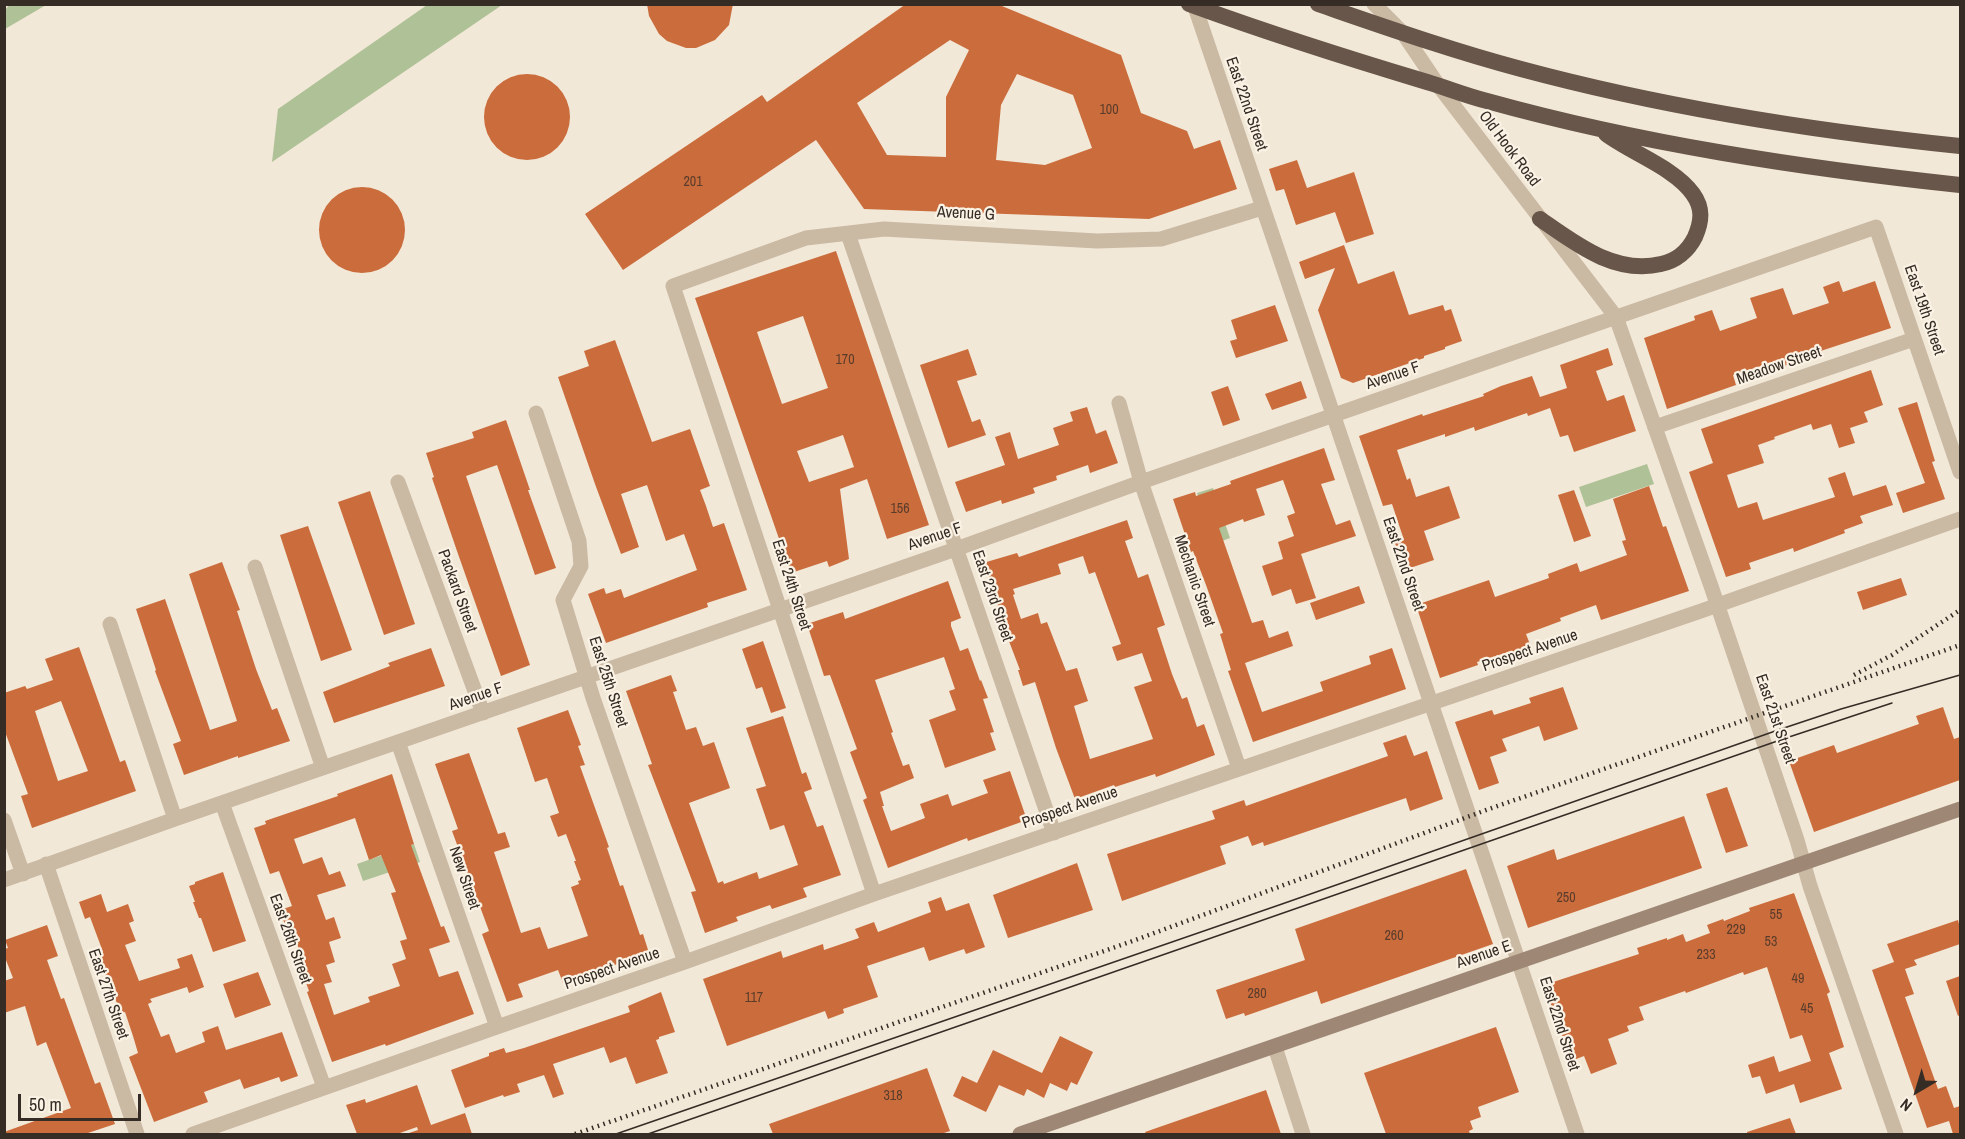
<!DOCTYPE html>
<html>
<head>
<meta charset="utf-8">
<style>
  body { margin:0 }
  #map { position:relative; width:1965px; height:1139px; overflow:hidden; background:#f2e8d7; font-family:"Archivo Narrow",sans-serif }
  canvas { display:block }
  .frame { position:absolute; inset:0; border:6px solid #352c25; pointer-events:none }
  .north { position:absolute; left:1887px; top:1061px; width:60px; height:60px; -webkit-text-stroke:4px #faf2e4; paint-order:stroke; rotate:218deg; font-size:16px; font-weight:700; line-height:24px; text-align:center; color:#352c25 }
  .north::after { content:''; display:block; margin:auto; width:21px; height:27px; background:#352c25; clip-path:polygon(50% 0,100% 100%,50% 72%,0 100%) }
  .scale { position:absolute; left:18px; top:1094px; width:123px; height:27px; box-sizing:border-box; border:3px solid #352c25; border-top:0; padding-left:8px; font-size:18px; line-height:21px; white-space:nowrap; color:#352c25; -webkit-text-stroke:4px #faf2e4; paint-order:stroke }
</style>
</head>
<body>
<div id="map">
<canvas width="1965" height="1139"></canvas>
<div class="frame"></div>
<div class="north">N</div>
<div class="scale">50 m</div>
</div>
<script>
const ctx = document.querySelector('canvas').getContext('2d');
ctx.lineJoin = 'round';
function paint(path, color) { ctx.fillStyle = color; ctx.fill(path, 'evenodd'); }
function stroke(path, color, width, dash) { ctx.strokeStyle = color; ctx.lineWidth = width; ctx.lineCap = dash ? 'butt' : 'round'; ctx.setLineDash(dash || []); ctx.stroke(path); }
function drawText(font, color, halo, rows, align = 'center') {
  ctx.font = font + ' "Archivo Narrow",sans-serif'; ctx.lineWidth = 4.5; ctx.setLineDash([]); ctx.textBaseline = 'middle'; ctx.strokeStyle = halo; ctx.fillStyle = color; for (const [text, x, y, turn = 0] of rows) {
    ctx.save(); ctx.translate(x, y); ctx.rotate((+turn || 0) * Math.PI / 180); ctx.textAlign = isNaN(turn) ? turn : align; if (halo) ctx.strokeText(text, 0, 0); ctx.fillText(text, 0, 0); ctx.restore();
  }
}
paint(new Path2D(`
  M10,4H46V5L5,29V10Z
  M427,5H502L272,162L278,109Z
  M1647,464L1654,484L1586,507L1579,487Z
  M1213,488L1230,538L1214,544L1197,493Z
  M414,844L420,862L363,881L357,864Z`), '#afc197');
paint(new Path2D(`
  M647,4H733L729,25L715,40L696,48H686L667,41L659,34L649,16Z
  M906,4H997L1121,55L1141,113L1187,131L1194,149L1220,140L1237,189L1149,219L864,209L816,140L623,270L585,214L762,95L767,102ZM950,40L969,50L946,97V157L887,155L857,103ZM1017,74L1073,95L1092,148L1045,165L996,160L1001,105Z
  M484 117a43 43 0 1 1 86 0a43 43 0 1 1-86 0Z
  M1297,160L1307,188L1354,172L1374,234L1346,243L1335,212L1296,225L1284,189L1276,191L1269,169Z
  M319 230a43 43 0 1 1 86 0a43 43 0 1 1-86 0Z
  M1344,245L1358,284L1394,271L1409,315L1443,305L1445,311L1451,309L1462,341L1445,347V349L1424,356V358L1353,383L1341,378L1318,310L1335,268L1305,279L1299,262Z
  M836,251L929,525L887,539L867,479L840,489L849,559L829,567L827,561L791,573L695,298ZM803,316L828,388L782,404L757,332ZM843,435L854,467L809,482L797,451Z
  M1839,281L1843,292L1875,281L1891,328L1790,361V364L1772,370L1770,363L1733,375L1736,385L1667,409L1644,338L1695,320L1694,316L1712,310L1720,331L1757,318L1750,298L1783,288L1793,315L1829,303L1823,287Z
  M1275,305L1288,341L1236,358L1230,341L1237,339L1231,320Z
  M615,340L652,442L690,429L710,486L700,490L706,506L713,527L724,523L747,590L707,603L708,607L606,643L588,594L604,588L606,594L621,589L624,598L697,570L684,534L666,541L647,485L621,494L639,547L621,554L595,484L558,377L589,366L584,351Z
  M1608,348L1613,365L1596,371L1607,401L1624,395L1636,431L1574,452L1568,435L1560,437L1550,408L1528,416L1527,413L1475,431L1474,427L1445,437V434L1397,450L1407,480L1410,478L1416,497L1449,486L1460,518L1424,531L1434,560L1404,570L1395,543L1404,540L1392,504L1383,506L1359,436L1422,414L1423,416L1484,396L1483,394L1501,386L1532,376L1540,397L1567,388L1560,365Z
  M968,349L977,375L957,381L972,422L980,419L986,435L948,448L920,365Z
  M1871,370L1883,405L1864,412L1868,422L1850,428L1855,443L1839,448L1831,424L1813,430L1811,424L1774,437L1775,439L1758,445L1764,463L1727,475L1738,508L1757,502L1763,520L1835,497L1828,478L1845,472L1853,496L1886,485L1893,505L1860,516L1863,523L1844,530L1845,533L1794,552L1793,548L1749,563L1751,569L1726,577L1689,472L1713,463L1701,429Z
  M1301,381L1307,398L1272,410L1265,394Z
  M1228,386L1240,420L1223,426L1211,392Z
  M1917,402L1935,461L1932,462L1945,499L1903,513L1896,493L1925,483L1898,408Z
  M1087,407L1096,434L1106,430L1118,463L1090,473L1088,465L1056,476L1057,480L1033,488L1035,493L1002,504L1001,500L966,512L955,482L1005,465L995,437L1010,432L1018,459L1059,445L1053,428L1073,421L1070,412Z
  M506,420L530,490H528L556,568L535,575L497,465L466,476L530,665L501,676L457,551L432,478L434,477L426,453L474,438L472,432Z
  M1324,448L1335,480L1321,484L1336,525L1350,520L1356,536L1301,554L1316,598L1296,604L1291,589L1272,596L1262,566L1283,559L1278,542L1294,536L1287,516L1295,513L1283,480L1256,489L1265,515L1244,522L1243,519L1219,528L1252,623L1263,620L1269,638L1288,631L1293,646L1245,663L1262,712L1323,691L1320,682L1371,664L1369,656L1392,648L1406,689L1253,742L1228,671L1231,670L1220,634L1223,633L1206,585L1193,551L1191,552L1173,499L1195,492L1196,496L1231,484L1230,481Z
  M1649,486L1663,527L1666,526L1689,591L1601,620L1596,605L1560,618L1561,621L1526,634L1531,647L1512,654L1511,651L1477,662L1478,665L1440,678L1416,605L1489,580L1495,597L1549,578L1548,574L1577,563L1580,572L1627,555L1622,541L1626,540L1613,499Z
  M1574,490L1591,536L1574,542L1558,495Z
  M370,491L415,624L384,635L338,502Z
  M1127,520L1133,538L1125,541L1138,578L1148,574L1165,625L1157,628L1172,674L1182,699L1187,697L1197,727L1204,724L1215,755L1156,777L1155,774L1115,787L1114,785L1075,799L1056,748L1035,682L1023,686L1018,670H1020L999,615L1001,614L983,563L1017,553L1019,557ZM1083,556L1089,574L1095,572L1121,644L1112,647L1117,661L1142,653L1152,681L1134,687L1153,739L1090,759L1074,706L1088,701L1077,668L1066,671L1047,622L1041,624L1038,613L1021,619L1013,595L1015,594L1013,589L1061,574L1058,564Z
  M308,526L352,650L321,661L280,535Z
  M222,562L240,610L237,611L256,669L272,710L277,708L290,741L238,758V756L184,775L173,744L181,741L155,671L156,670L136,609L165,599L210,730L237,721L189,574Z
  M1901,578L1907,595L1863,610L1857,592Z
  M948,581L961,618L951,622V626L960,651L968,648L980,681L981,680L988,698L983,699L994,732L990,733L996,750L945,768L929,720L956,710L949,691L955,689L944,657L875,680L893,732L891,733L903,766L909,764L914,778L880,792L884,806H882L891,831L925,818L920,804L948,794L952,806L988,793L983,780L1010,771L1027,820L968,841L967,838L888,868L863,800L867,798L850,752L857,749L830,675L824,676L807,624L843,612L845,619Z
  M1359,586L1365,603L1316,620L1310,603Z
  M763,641L786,708L771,713L762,687L756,689L742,649Z
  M79,647L120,762L125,760L136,791L32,828L21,796L28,794L4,729V693L25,686L27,689L53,680L45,659ZM61,701L88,771L58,781L35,711Z
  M431,648L445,686L334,723L323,692L390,666L388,663Z
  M671,675L677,691L673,692L686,730L696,727L703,746L714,742L730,788L689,803L718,883L723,881L724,884L757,872L759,879L798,865L784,825L770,830L756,789L766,786L746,728L783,716L802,774L806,772L812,789L804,792L817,827L823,825L841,875L803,888L807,897L772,909L770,905L736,917L738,921L705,933L691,892L696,891L648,765L652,764L626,691Z
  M1563,687L1578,729L1544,741L1539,726L1502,739L1507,751L1490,757L1499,783L1479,790L1455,722L1492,710L1494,715L1531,703L1529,698Z
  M1943,707L1954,739L1960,737V780L1814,832L1789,761L1834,745L1837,753L1919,724L1916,716Z
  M568,710L581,745L578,746L585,765L580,766L609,847L607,848L620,886L623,885L640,935L643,934L649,953L563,983L558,970L518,984L523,997L507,1002L482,934L489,931L452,831L458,829L435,764L469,753L498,834L505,832L510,847L494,852L521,933L540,927L548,949L588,936L571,887L579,884L578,881L581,880L574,861H576L566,834L558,837L550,816L559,813L547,778L535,782L517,728Z
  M1406,735L1414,756L1427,751L1443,799L1410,811L1406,798L1264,846L1263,842L1252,846L1248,836L1220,846L1226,864L1122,901L1107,854L1215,819L1212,811L1244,800L1246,806L1388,756L1383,743Z
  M392,774L414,844L411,845L441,927L444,926L450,942L429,949L439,977L458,971L474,1014L386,1046L385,1044L332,1062L307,992L309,991L304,977L307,976L302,958L291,926L286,928L280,910L292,906L279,871L270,874L254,828L266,824L265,821L338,796L337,794ZM355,818L369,860L381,855L396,892L391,893L407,939L400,941L406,959L392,964L400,986L368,997L370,1002L334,1015L324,984L332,982L326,965L335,962L329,942L341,938L334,917L326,920L317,895L346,886L340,871L329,875L322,857L303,864L294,839Z
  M1727,787L1748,846L1726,853L1706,794Z
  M1684,816L1702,868L1528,928L1507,866L1554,849L1557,860Z
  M1077,863L1093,910L1008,938L993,895Z
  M1466,869L1493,944L1321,1004L1317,991L1245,1016L1244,1013L1226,1019L1216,990L1305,960L1295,929Z
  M223,872L246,941L213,952L201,918H199L193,902H195L189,886L195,884V882Z
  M1794,893L1830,992L1827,994L1844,1047L1829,1053L1842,1089L1800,1103L1794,1084L1766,1094L1760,1076L1752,1078L1748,1065L1774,1056L1779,1072L1811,1061L1802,1035L1790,1039L1767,967L1744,975L1743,972L1686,993L1685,991L1639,1007L1644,1020L1627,1026L1629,1031L1608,1039L1617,1064L1591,1074L1584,1056L1571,1061L1544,985L1639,954L1637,948L1667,938V940L1683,934L1686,942L1710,933L1707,925L1723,919L1724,921L1750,911L1749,908Z
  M101,894L107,912L128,904L134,921L129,923L136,941L125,945L139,981L180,968L177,959L192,954L204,987L189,993L187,987L150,999L152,1002L148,1004L161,1037L169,1034L176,1053L205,1042L202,1032L218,1026L226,1050L282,1032L298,1076L281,1082L279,1077L244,1089L240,1079L204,1092L208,1102L154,1122L129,1057L138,1053L133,1036L125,1012L121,1013L104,972L98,954L103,952L90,917L85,919L79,902Z
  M941,897L946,911L969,903L985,947L966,954L964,949L929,961L924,947L867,966L878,997L843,1009L844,1013L828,1019L825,1011L727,1046L703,979L781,951L783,958L823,944L824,950L859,938L855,929L874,922L878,932L931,912L928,902Z
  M1958,920L1960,928V944L1914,960L1917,965L1905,969L1914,994L1905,997L1938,1089L1946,1086L1954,1108L1960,1106V1134H1953L1949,1121L1927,1128L1872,970L1894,962L1887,944Z
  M47,925L58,956L47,960L61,999L64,998L95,1084L100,1082L115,1124L85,1134H4V1132L71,1108L46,1042L37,1046L25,1006L4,1013V981L13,978L4,955V949L8,948L5,940Z
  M258,972L271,1005L235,1018L223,984Z
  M1960,976V1015L1958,1016L1946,981Z
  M661,992L675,1032L659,1037V1039L656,1040L668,1073L636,1084L626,1057L610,1063L604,1047L553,1064L564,1094L553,1098L544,1075L517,1084L520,1092L504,1097L503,1095L465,1108L451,1070L489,1056V1053L504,1048L506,1053L524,1048L630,1012L628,1006Z
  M1496,1027L1519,1092L1478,1107L1481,1117L1470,1121L1473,1129L1469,1131L1470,1134H1386L1364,1073Z
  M1060,1036L1093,1052L1077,1085L1071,1082L1067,1091L1050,1083L1044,1098L1027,1089L1024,1096L999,1085L986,1112L953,1096L962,1076L977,1083L993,1050L1042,1073Z
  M927,1068L950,1131L941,1134H773L769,1124Z
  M417,1085L431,1125L465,1113L472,1134H410L409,1133L418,1130L417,1127L397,1134H357L346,1105L365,1099L366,1103Z
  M1266,1090L1281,1134H1146L1145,1132Z
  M1790,1118L1796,1134H1747V1132Z`), '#cb6c3c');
stroke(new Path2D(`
  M848,234L1054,833
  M1119,403L1141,482L1239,768
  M536,413L579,541L581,566L563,600L593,698L685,962
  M1655,427L1914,339
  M398,482L483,713
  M255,567L323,768
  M110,624L175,819
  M398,742L497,1027
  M222,803L324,1087
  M4,820L23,874
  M46,864L137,1134
  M4,880L175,819L956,549L1141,482L1876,227L1960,472
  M874,894L673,286L806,238L884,229L1097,241L1161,239L1262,208
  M1275,1047L1303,1134
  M193,1134L497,1027L685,962L874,894L1701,611L1960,519`), '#cab9a3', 15);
stroke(new Path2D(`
  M1194,4L1577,1134
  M1374,4L1403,33L1438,85L1616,317L1711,586L1797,840L1810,886L1896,1134`), '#cab9a3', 15);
stroke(new Path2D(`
  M1020,1134L1960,809`), '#9e8775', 15);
stroke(new Path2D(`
  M1189,4C1268,33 1347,58 1427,82C1447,88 1467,96 1487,101C1642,144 1801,168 1960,185
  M1318,4C1385,27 1453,51 1521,69C1666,108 1812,131 1960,146
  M1540,219C1576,244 1615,275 1661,264C1676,261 1688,251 1695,237C1702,221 1703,208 1693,194C1675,168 1631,153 1606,134`), '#675649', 16);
stroke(new Path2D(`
  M616,1134L1282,904L1781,729L1841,709L1960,675
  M648,1134L1786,738L1892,703`), '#352c25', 1.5);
stroke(new Path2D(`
  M1854,675L1892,655L1960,610
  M575,1134L1130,942L1489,809L1960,645`), '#352c25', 4.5, [1.5, 4.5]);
drawText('14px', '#5a3c2b', null, [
  ["100",1109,110],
  ["201",693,182],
  ["170",845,360],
  ["156",900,509],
  ["250",1566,898],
  ["55",1776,915],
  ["229",1736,930],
  ["260",1394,936],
  ["53",1771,942],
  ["233",1706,955],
  ["49",1798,979],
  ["280",1257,994],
  ["117",754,998],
  ["45",1807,1009],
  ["318",893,1096]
]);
drawText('16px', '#352c25', '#faf2e4', [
  ["East 22nd Street",1246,104,71],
  ["Old Hook Road",1509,149,53],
  ["Avenue G",966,214,3],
  ["East 19th Street",1924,310,71],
  ["Meadow Street",1779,366,-19],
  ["Avenue F",1393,376,-19],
  ["Avenue F",935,537,-19],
  ["East 22nd Street",1403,564,71],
  ["Mechanic Street",1194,581,71],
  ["East 24th Street",791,585,72],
  ["Packard Street",457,591,70],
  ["East 23rd Street",992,596,71],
  ["Prospect Avenue",1530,651,-19],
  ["East 25th Street",608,682,72],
  ["Avenue F",476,697,-19],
  ["East 21st Street",1775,719,71],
  ["Prospect Avenue",1070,808,-19],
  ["New Street",464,878,71],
  ["East 26th Street",290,939,70],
  ["Avenue E",1484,955,-19],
  ["Prospect Avenue",612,969,-19],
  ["East 27th Street",108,994,71],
  ["East 22nd Street",1559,1024,72]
]);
</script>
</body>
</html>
